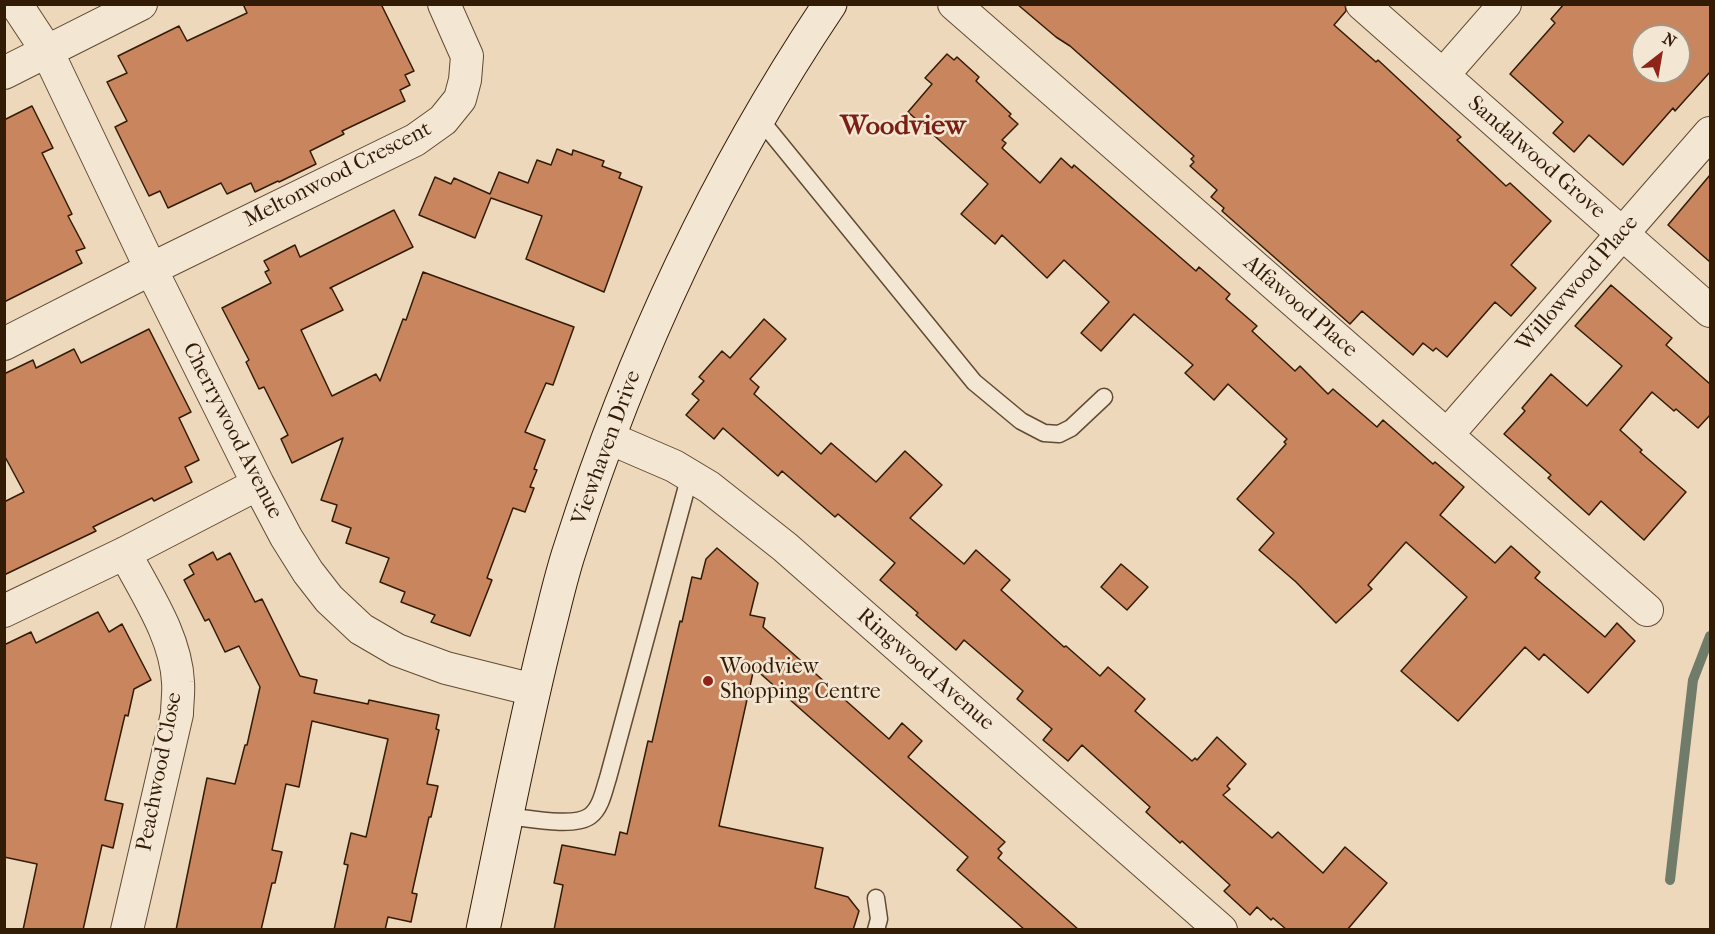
<!DOCTYPE html>
<html>
<head>
<meta charset="utf-8">
<style>
  body { margin:0 }
  #map { position:relative; width:1715px; height:934px; overflow:hidden; background:#edd8bb; font-family:"IM FELL French Canon",serif }
  canvas { display:block }
  .frame { position:absolute; inset:0; border:6px solid #331c06; pointer-events:none }
  .north { position:absolute; left:1631px; top:24px; width:60px; height:60px; box-sizing:border-box; background:#f3e6d3; border:2px solid #a69581; border-radius:50%; rotate:31deg; font-size:16px; font-weight:700; line-height:24px; text-align:center; color:#331c06 }
  .north::after { content:''; display:block; margin:auto; width:21px; height:27px; background:#8f2418; clip-path:polygon(50% 0,100% 100%,50% 72%,0 100%) }
</style>
</head>
<body>
<div id="map">
<canvas width="1715" height="934"></canvas>
<div class="frame"></div>
<div class="north">N</div>
</div>
<script>
const ctx = document.querySelector('canvas').getContext('2d');
ctx.lineJoin = 'round';
function stroke(path, color, width, dash) { ctx.strokeStyle = color; ctx.lineWidth = width; ctx.lineCap = dash ? 'butt' : 'round'; ctx.setLineDash(dash || []); ctx.stroke(path); }
function paint(path, color) { ctx.fillStyle = color; ctx.fill(path, 'evenodd'); }
function drawText(font, color, halo, rows, align = 'center') {
  ctx.font = font + ' "IM FELL French Canon",serif'; ctx.lineWidth = 5; ctx.setLineDash([]); ctx.textBaseline = 'middle'; ctx.strokeStyle = halo; ctx.fillStyle = color; for (const [text, x, y, turn = 0] of rows) {
    ctx.save(); ctx.translate(x, y); ctx.rotate((+turn || 0) * Math.PI / 180); ctx.textAlign = isNaN(turn) ? turn : align; if (halo) ctx.strokeText(text, 0, 0); ctx.fillText(text, 0, 0); ctx.restore();
  }
}
stroke(new Path2D(`
  M1670,880L1693,680L1710,636`), '#717b69', 10);
const building = new Path2D(`
  M243,4H381L414,71L405,75L410,85L400,90L405,101L342,131L344,134L310,151L316,164L279,182L278,181L255,192L251,183L227,194L221,183L168,208L160,191L149,196L115,127L127,121L107,82L127,73L118,56L179,26L187,41L247,13Z
  M1017,4H1345L1346,11L1334,25L1376,62L1378,60L1437,115L1461,137L1457,140L1506,186L1510,183L1551,221L1511,265L1536,288L1511,316L1495,302L1447,357L1436,348L1433,351L1423,343L1413,355L1362,311L1350,324L1222,211L1224,208L1211,197L1217,190L1190,166L1194,162L1191,159L1194,156L1070,46L1056,37Z
  M1564,4H1710V72L1675,111L1673,108L1623,165L1589,135L1574,152L1553,133L1563,122L1510,74L1555,23L1551,19ZM1643,36H1679V72H1643Z
  M947,54L954,60L957,57L979,77L976,81L1011,114L1009,116L1018,124L1002,140L1006,143L1002,148L1040,183L1061,158L1072,168L1074,165L1196,271L1199,267L1230,294L1226,299L1257,326L1252,331L1295,371L1300,366L1328,394L1333,389L1377,427L1383,420L1433,464L1435,462L1464,487L1440,515L1495,563L1511,546L1540,572L1535,578L1605,637L1617,623L1635,641L1588,693L1544,654L1539,660L1525,647L1458,721L1401,671L1467,597L1406,542L1368,585L1372,589L1336,623L1296,582L1259,550L1274,533L1237,499L1286,444L1284,442L1287,439L1228,384L1214,400L1185,373L1193,365L1134,314L1101,351L1081,333L1109,302L1064,260L1047,278L1002,235L995,244L961,214L988,184L908,112L932,84L925,78Z
  M32,106L53,148L42,153L72,214L68,216L85,248L76,251L82,263L4,302V120Z
  M557,149L572,155L573,150L604,161L602,166L621,173L619,178L642,187L604,292L526,259L542,216L491,198L475,238L419,215L435,177L451,184L454,178L490,194L499,172L528,183L537,160L551,165Z
  M1710,175V262L1668,225Z
  M394,210L413,247L330,288L332,289L343,310L301,330L332,396L376,374L380,381L403,319L406,320L423,272L574,327L553,385L546,383L525,432L545,440L534,469L537,470L530,487L534,488L525,512L513,508L487,578L492,580L470,636L431,622L435,615L401,602L405,592L380,582L389,558L346,543L351,528L332,521L337,505L321,500L343,438L292,463L281,439L288,435L264,387L259,389L246,362L249,360L222,308L271,283L265,272L269,270L264,261L295,245L300,257Z
  M1611,285L1672,338L1666,345L1710,384V415L1698,428L1676,409L1674,411L1652,392L1620,430L1642,450L1640,452L1686,492L1644,540L1601,501L1589,515L1548,478L1551,475L1504,434L1525,411L1522,408L1551,374L1587,406L1622,366L1575,326Z
  M764,319L786,339L750,379L759,387L754,394L821,454L831,443L876,482L905,451L942,485L910,518L964,564L976,550L1010,580L1001,590L1064,647L1066,646L1100,676L1108,667L1145,699L1135,711L1192,761L1195,758L1197,760L1217,737L1246,764L1227,786L1230,789L1223,795L1272,838L1278,832L1323,873L1345,847L1387,883L1347,930H1287L1273,918L1271,920L1257,907L1250,915L1224,891L1230,885L1182,841L1180,843L1146,812L1150,807L1082,745L1068,761L1043,740L1052,729L1017,699L1023,691L964,640L956,650L916,615L918,613L880,580L895,563L838,514L835,517L782,471L778,476L723,428L714,439L686,415L699,400L692,394L704,381L699,377L722,351L730,358Z
  M149,329L191,412L179,418L199,460L185,467L192,482L154,501L152,498L93,527L96,531L4,575V502L24,492L4,455V374L33,360L36,368L74,349L81,363Z
  M717,548L758,583L750,615L765,618L763,627L889,739L902,723L922,741L908,757L1005,842L998,849L1002,853L998,858L1079,930H1025L957,870L968,857L754,668L719,826L823,848L815,888L848,897L859,911L853,930H554L563,885L554,883L562,845L615,855L620,832L627,834L648,741L652,742L680,621L682,622L692,577L701,579L706,559Z
  M213,552L217,560L230,553L255,602L262,599L300,676L317,680L314,693L368,704L369,700L439,715L436,729L439,730L427,784L438,786L431,817H429L412,893L417,894L411,922L388,917L385,930H334L348,865L344,864L351,833L366,837L388,739L312,721L299,787L286,784L272,850L282,852L275,883H272L261,930H176L207,778L235,784L245,745H247L260,687L239,646L225,652L209,619L205,621L184,580L194,574L189,565Z
  M1121,564L1148,587L1127,610L1101,587Z
  M98,612L109,632L122,624L151,680L134,689L128,716L125,715L105,800L123,804L113,848L102,845L83,930H23L37,864L4,857V645L31,632L36,643Z`);
paint(building, '#c8855e');
stroke(building, '#331c06', 1.5);
const lane = new Path2D(`
  M759,118L974,382L1021,421L1044,433L1059,434L1071,428L1104,397
  M507,816C527,818 574,828 590,816C601,808 604,790 608,778L690,475
  M876,930L879,919L876,898`);
const street = new Path2D(`
  M16,4L47,51L151,269L258,484L286,537L308,572L329,599L361,629L397,650L446,668L534,690
  M954,4L1647,610
  M1362,4L1710,311
  M4,73L141,4
  M1443,75L1505,4
  M4,344L151,269L415,140L443,120L460,99L465,80L467,56L444,4
  M1447,435L1710,133
  M609,438L674,466L709,487L785,547L1221,930
  M125,553C145,592 176,636 178,682C179,692 177,704 177,714L127,930
  M4,611L125,553L258,484`);
const secondary = new Path2D(`
  M483,930C504,830 523,730 548,631C555,604 561,576 570,549C631,357 717,172 830,4`);
stroke(lane, '#624b33', 19);
stroke(street, '#624b33', 34);
stroke(secondary, '#331c06', 35);
stroke(lane, '#f3e6d3', 16);
stroke(street, '#f3e6d3', 32);
stroke(secondary, '#f3e6d3', 33);
for (const [x, y, r, color] of [
  [708,681,6,"#8f2418"]
]) { const dot = new Path2D(); dot.arc(x, y, r, 0, 2 * Math.PI); ctx.fillStyle = color; ctx.fill(dot); stroke(dot, '#f3e6d3', 2); }
drawText('22px', '#331c06', '#f3e6d3', [
  ["Sandalwood Grove",1536,158,41],
  ["Meltonwood Crescent",338,175,-27],
  ["Willowwood Place",1578,284,-49],
  ["Alfawood Place",1300,307,41],
  ["Cherrywood Avenue",232,431,63],
  ["Viewhaven Drive",607,448,-70],
  ["Ringwood Avenue",925,670,41],
  ["Peachwood Close",160,772,-79]
]);
drawText('22px', '#331c06', '#f3e6d3', [
  ["Woodview",720,668],
  ["Shopping Centre",720,693]
], 'left');
drawText('bold 28px', '#7a1f14', '#f3e6d3', [
  ["Woodview",903,127]
]);
</script>
</body>
</html>
